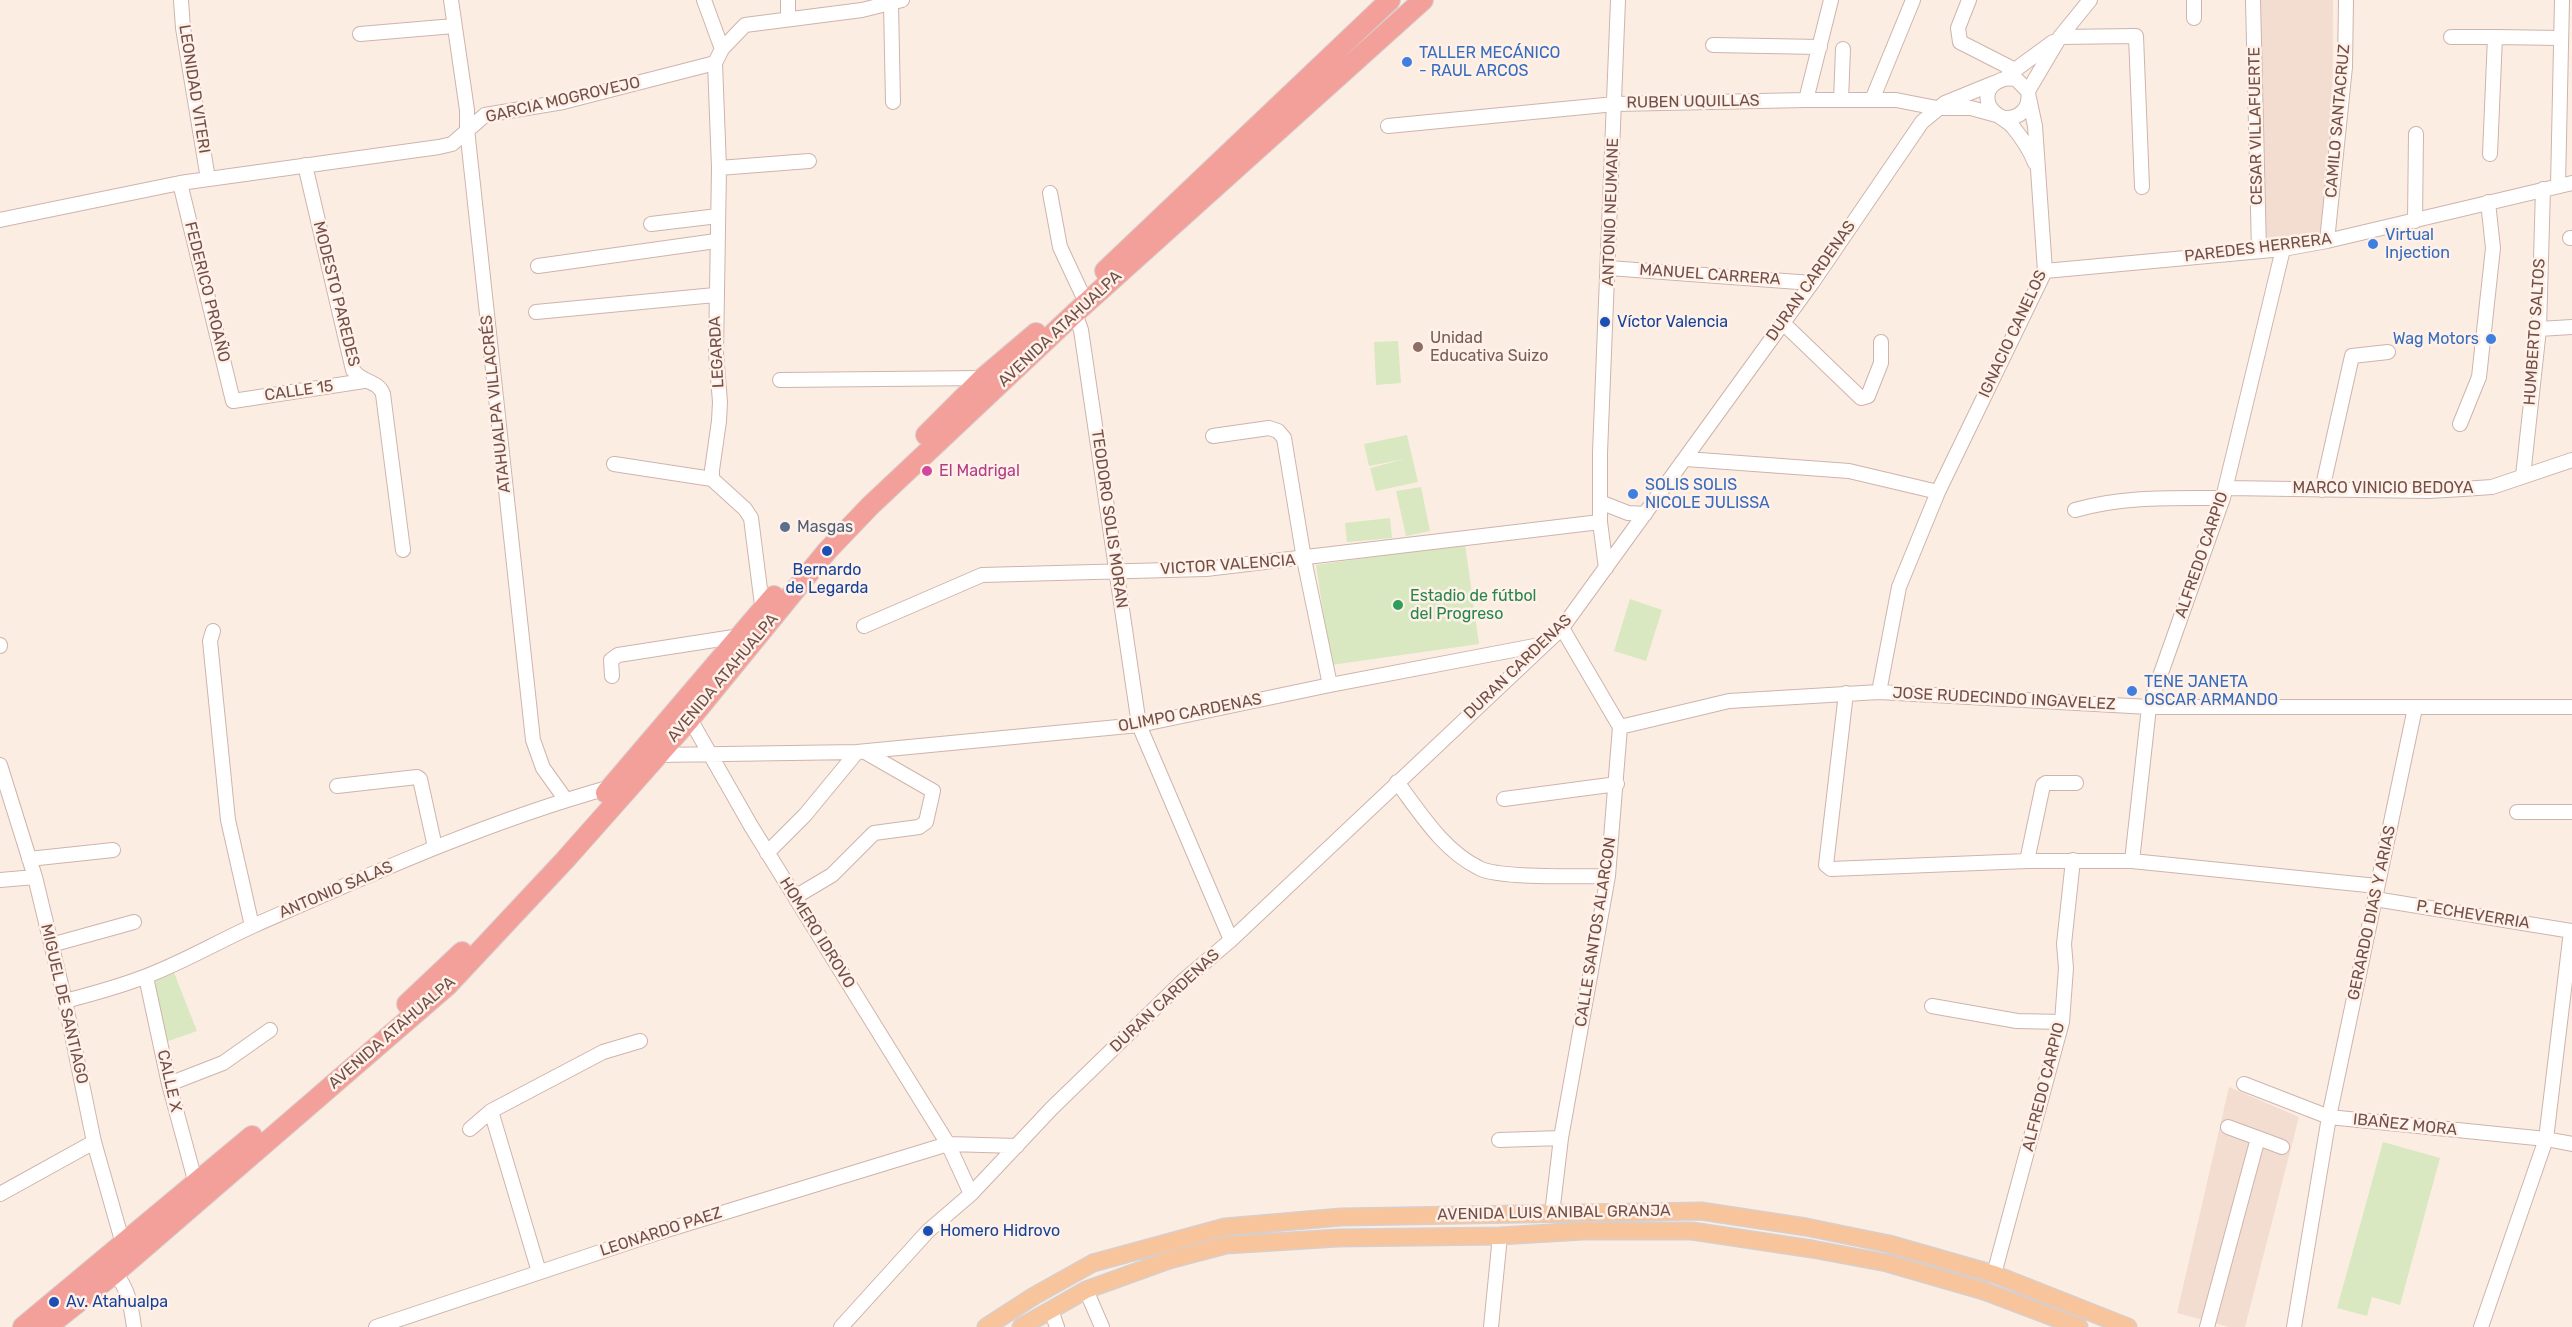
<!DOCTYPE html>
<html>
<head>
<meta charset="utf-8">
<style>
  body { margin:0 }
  canvas { display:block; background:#fbede2 }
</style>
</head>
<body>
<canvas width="2572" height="1327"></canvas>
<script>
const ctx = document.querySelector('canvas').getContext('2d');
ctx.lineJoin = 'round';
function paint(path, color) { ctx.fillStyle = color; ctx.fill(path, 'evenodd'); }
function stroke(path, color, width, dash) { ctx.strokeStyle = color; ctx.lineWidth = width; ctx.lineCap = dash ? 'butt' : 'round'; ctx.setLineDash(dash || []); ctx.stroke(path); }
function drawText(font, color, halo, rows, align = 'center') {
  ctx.font = font + ' Rubik,sans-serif'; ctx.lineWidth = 5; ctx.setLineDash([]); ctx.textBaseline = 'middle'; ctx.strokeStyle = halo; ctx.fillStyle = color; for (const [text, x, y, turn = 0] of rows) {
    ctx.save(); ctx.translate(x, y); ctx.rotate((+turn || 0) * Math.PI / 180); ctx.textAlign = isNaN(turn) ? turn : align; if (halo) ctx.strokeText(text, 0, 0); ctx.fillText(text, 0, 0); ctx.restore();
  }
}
paint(new Path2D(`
  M2256,0H2333L2332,247L2254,246Z
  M2229,1087L2299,1117L2245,1327H2229L2177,1313Z`), '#f3ddd1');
paint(new Path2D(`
  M1398,341L1401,383L1376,385L1374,342Z
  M1407,435L1418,482L1376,491L1370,468L1405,459L1369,466L1364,444Z
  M1421,487L1430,531L1406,536L1396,491Z
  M1390,518L1392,538L1347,542L1345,523Z
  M1465,544L1479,644L1331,665L1316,565Z
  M1630,599L1662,610L1646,661L1614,651Z
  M173,970L197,1031L163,1043L152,983Z
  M2383,1142L2440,1158L2400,1305L2372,1297L2367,1316L2337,1308Z`), '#d9e8c1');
const minor = new Path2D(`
  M181,0L183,28L208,179
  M451,0L467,110V129L533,740L543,768L566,800
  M704,0L722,49
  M788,0V18
  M1969,0L1958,28L1960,42L2015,70
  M2194,0V18
  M2253,0L2259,251
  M891,4L893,102
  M360,34L454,26
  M2060,37L2136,36L2142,187
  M2451,37H2495
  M1713,45L1820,47
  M2008,75L2053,42
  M2028,91L2060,37L2090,0
  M1806,100L1831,0
  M1841,100L1843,49
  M1872,100L1913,0
  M2004,118C2020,119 2031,108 2028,91L2016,79C2000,76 1982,87 1989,105C1993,115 2006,119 2013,127C2022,138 2030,150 2035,163
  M1388,126L1615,104L1806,100H1896L1937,108H1971L2000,116
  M2490,154L2495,37L2561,38
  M305,165L353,370C361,383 378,380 383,394L403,550
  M719,168L809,161
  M180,183L233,401L364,381
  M2558,186L2562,0
  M1050,193L1060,247L1082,294
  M0,220L180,183L439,147L452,144L485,115L563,102L715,63
  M2415,221L2416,134
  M651,224L718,216
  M2570,238H2572
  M2327,241L2345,67L2346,0
  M538,266L716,241
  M1609,268L1812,283
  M2045,271L2283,249L2327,241L2572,183
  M536,312L715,295
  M1075,313L1081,330L1139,725L1231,940
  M1782,322L1861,398L1868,396L1881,363V342
  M2539,329L2572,327
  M780,380L983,378
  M2460,424L2479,377L2493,248L2488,202
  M1213,436L1269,428L1278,431L1284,438L1304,559L1330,685
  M1686,459L1849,471L1938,492
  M614,464L712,479
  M2523,476L2539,329L2543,189
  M2226,488L2428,491L2463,489L2492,487L2572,460
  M2322,490L2352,356L2388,352
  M1600,502L1628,513L1645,514
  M2075,510C2123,496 2173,498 2223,498
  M1606,568L1600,522V453L1618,0
  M763,613L751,518L745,509L712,479V470L719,421L720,402L716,353L719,168L715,63L722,49L745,25L862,10L902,0
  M864,626L982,575L1206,569L1600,522
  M213,631L210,641L228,820L252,926
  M0,645V646
  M612,676L611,660L618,655L740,636
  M1879,692L1899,587L1938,492L2045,271L2035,126L2029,98
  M1846,693L1826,865L1831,869L2027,861H2132L2377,886
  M690,719L751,826L948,1144L971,1194
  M1620,727L1729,701L1879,692L2149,707H2572
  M658,755L857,752
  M0,765L35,877L65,1001L94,1142L123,1244
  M1397,782C1421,814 1443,850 1479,868C1499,879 1582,876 1608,876
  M337,786L417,777L420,779L435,847
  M1504,799L1617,784
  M2517,812H2572
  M767,853L805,815L857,752L1139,725L1330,685L1545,644
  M29,859L113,850
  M2027,861L2043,785L2046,783H2076
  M2132,861L2149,707L2223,498L2283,249
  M0,880L35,877
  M795,897L832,875L874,833L919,827L926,822L933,791L865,752
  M2375,899L2572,931
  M51,945L134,922
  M146,977L169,1084L196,1184
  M65,1001C92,994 118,987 144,977C182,963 217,942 255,925C371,874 488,821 611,787
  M1932,1006L2017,1021L2062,1022
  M169,1084L223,1063L270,1030
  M2244,1084L2329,1117L2546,1139L2572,1144
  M470,1129L491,1111
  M2258,1138L2282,1147
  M1499,1140L1561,1138
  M0,1194L94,1142
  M1552,1214L1561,1138L1608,876L1620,727L1562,628
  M539,1272L491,1111L603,1052L640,1041
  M115,1273C129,1290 131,1306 134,1327
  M1994,1274L2062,1022L2066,968L2064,944L2073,860
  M1086,1290L1102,1327
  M1051,1310L1057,1327
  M376,1327L660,1232L948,1144L1017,1146
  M841,1327L928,1231L971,1194L1052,1108L1184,980L1231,940L1562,628L1812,283L1922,122L1945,103L1994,83
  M1491,1327L1500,1236
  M2207,1327L2258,1138L2228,1127
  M2294,1327L2329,1117L2415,708
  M2481,1327L2546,1139L2571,931`);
const major = new Path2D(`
  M986,1327L1034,1296L1093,1263L1225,1227L1341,1217L1701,1211L1806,1227L1889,1244L1994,1274L2128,1327
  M1021,1327L1086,1290L1169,1260L1226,1245L1338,1238L1500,1236L1583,1231H1692L1812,1249L1887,1263L1984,1291L2079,1327`);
const highway = new Path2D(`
  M1105,271L1390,0
  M926,435L983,378L1036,333
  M606,793L774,596
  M407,1004L462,952
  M23,1327L252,1136
  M47,1327L115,1273L447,986L565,860L690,719L827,551L870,506L1075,313L1423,0`);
stroke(minor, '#ceb4ac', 16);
stroke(major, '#d8cecc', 19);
stroke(highway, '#d8cecc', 22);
stroke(minor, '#fff', 14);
stroke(major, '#f8c49c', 16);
stroke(highway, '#f4a09a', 20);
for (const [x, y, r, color] of [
  [1407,62,6,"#3f7fe0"],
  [2373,244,6,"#3f7fe0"],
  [1605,322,6,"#1a4fb4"],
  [2491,339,6,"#3f7fe0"],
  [1418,347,6,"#8d6e63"],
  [927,471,6,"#d1479c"],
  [1633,494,6,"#3f7fe0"],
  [785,527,6,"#5c6f8a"],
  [827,551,6,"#1a4fb4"],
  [1398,605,6,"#2e9e5b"],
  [2132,691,6,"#3f7fe0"],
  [928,1231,6,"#1a4fb4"],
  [54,1302,6,"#1a4fb4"]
]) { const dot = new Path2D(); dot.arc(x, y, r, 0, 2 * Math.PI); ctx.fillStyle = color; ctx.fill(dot); stroke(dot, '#fff1e8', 2); }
drawText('16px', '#366cbe', '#fff1e8', [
  ["TALLER MECÁNICO",1419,53],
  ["- RAUL ARCOS",1419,71],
  ["Virtual",2385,235],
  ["Injection",2385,253],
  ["Wag Motors",2479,339,"right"],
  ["SOLIS SOLIS",1645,485],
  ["NICOLE JULISSA",1645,503],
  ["TENE JANETA",2144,682],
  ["OSCAR ARMANDO",2144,700]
], 'left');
drawText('16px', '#725049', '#fff1e8', [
  ["LEONIDAD VITERI",194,89,81],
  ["GARCIA MOGROVEJO",563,100,-13],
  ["RUBEN UQUILLAS",1693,102,-1],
  ["CAMILO SANTACRUZ",2338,121,-85],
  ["CESAR VILLAFUERTE",2256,126,-91],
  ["ANTONIO NEUMANE",1611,212,-88],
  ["PAREDES HERRERA",2258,248,-7],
  ["MANUEL CARRERA",1710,275,4],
  ["DURAN CARDENAS",1811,281,-55],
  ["FEDERICO PROAÑO",207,292,76],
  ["MODESTO PAREDES",336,294,76],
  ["AVENIDA ATAHUALPA",1060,329,-43],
  ["HUMBERTO SALTOS",2535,332,-86],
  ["IGNACIO CANELOS",2013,334,-65],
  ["LEGARDA",717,352,-93],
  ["CALLE 15",299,391,-8],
  ["ATAHUALPA VILLACRÉS",496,404,-96],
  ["MARCO VINICIO BEDOYA",2383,488],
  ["TEODORO SOLIS MORAN",1109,519,82],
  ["ALFREDO CARPIO",2202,555,-71],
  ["VICTOR VALENCIA",1228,565,-4],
  ["DURAN CARDENAS",1518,667,-44],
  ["AVENIDA ATAHUALPA",723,678,-50],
  ["JOSE RUDECINDO INGAVELEZ",2004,699,3],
  ["OLIMPO CARDENAS",1190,713,-11],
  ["ANTONIO SALAS",336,890,-23],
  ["GERARDO DIAS Y ARIAS",2372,913,-78],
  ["P. ECHEVERRIA",2473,915,9],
  ["CALLE SANTOS ALARCON",1596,932,-81],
  ["HOMERO IDROVO",817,933,58],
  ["DURAN CARDENAS",1165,1001,-43],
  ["MIGUEL DE SANTIAGO",64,1004,77],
  ["AVENIDA ATAHUALPA",392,1033,-41],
  ["CALLE X",169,1081,77],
  ["ALFREDO CARPIO",2044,1087,-76],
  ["IBAÑEZ MORA",2405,1125,6],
  ["AVENIDA LUIS ANIBAL GRANJA",1554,1213,-1],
  ["LEONARDO PAEZ",661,1232,-18]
]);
drawText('16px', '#164399', '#fff1e8', [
  ["Víctor Valencia",1617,322],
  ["Bernardo",827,570,"center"],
  ["de Legarda",827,588,"center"],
  ["Homero Hidrovo",940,1231],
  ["Av. Atahualpa",66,1302]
], 'left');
drawText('16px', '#785e54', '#fff1e8', [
  ["Unidad",1430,338],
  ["Educativa Suizo",1430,356]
], 'left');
drawText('16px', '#b23c85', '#fff1e8', [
  ["El Madrigal",939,471]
], 'left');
drawText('16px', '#4e5e75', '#fff1e8', [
  ["Masgas",797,527]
], 'left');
drawText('16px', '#27864d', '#fff1e8', [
  ["Estadio de fútbol",1410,596],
  ["del Progreso",1410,614]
], 'left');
</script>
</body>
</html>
